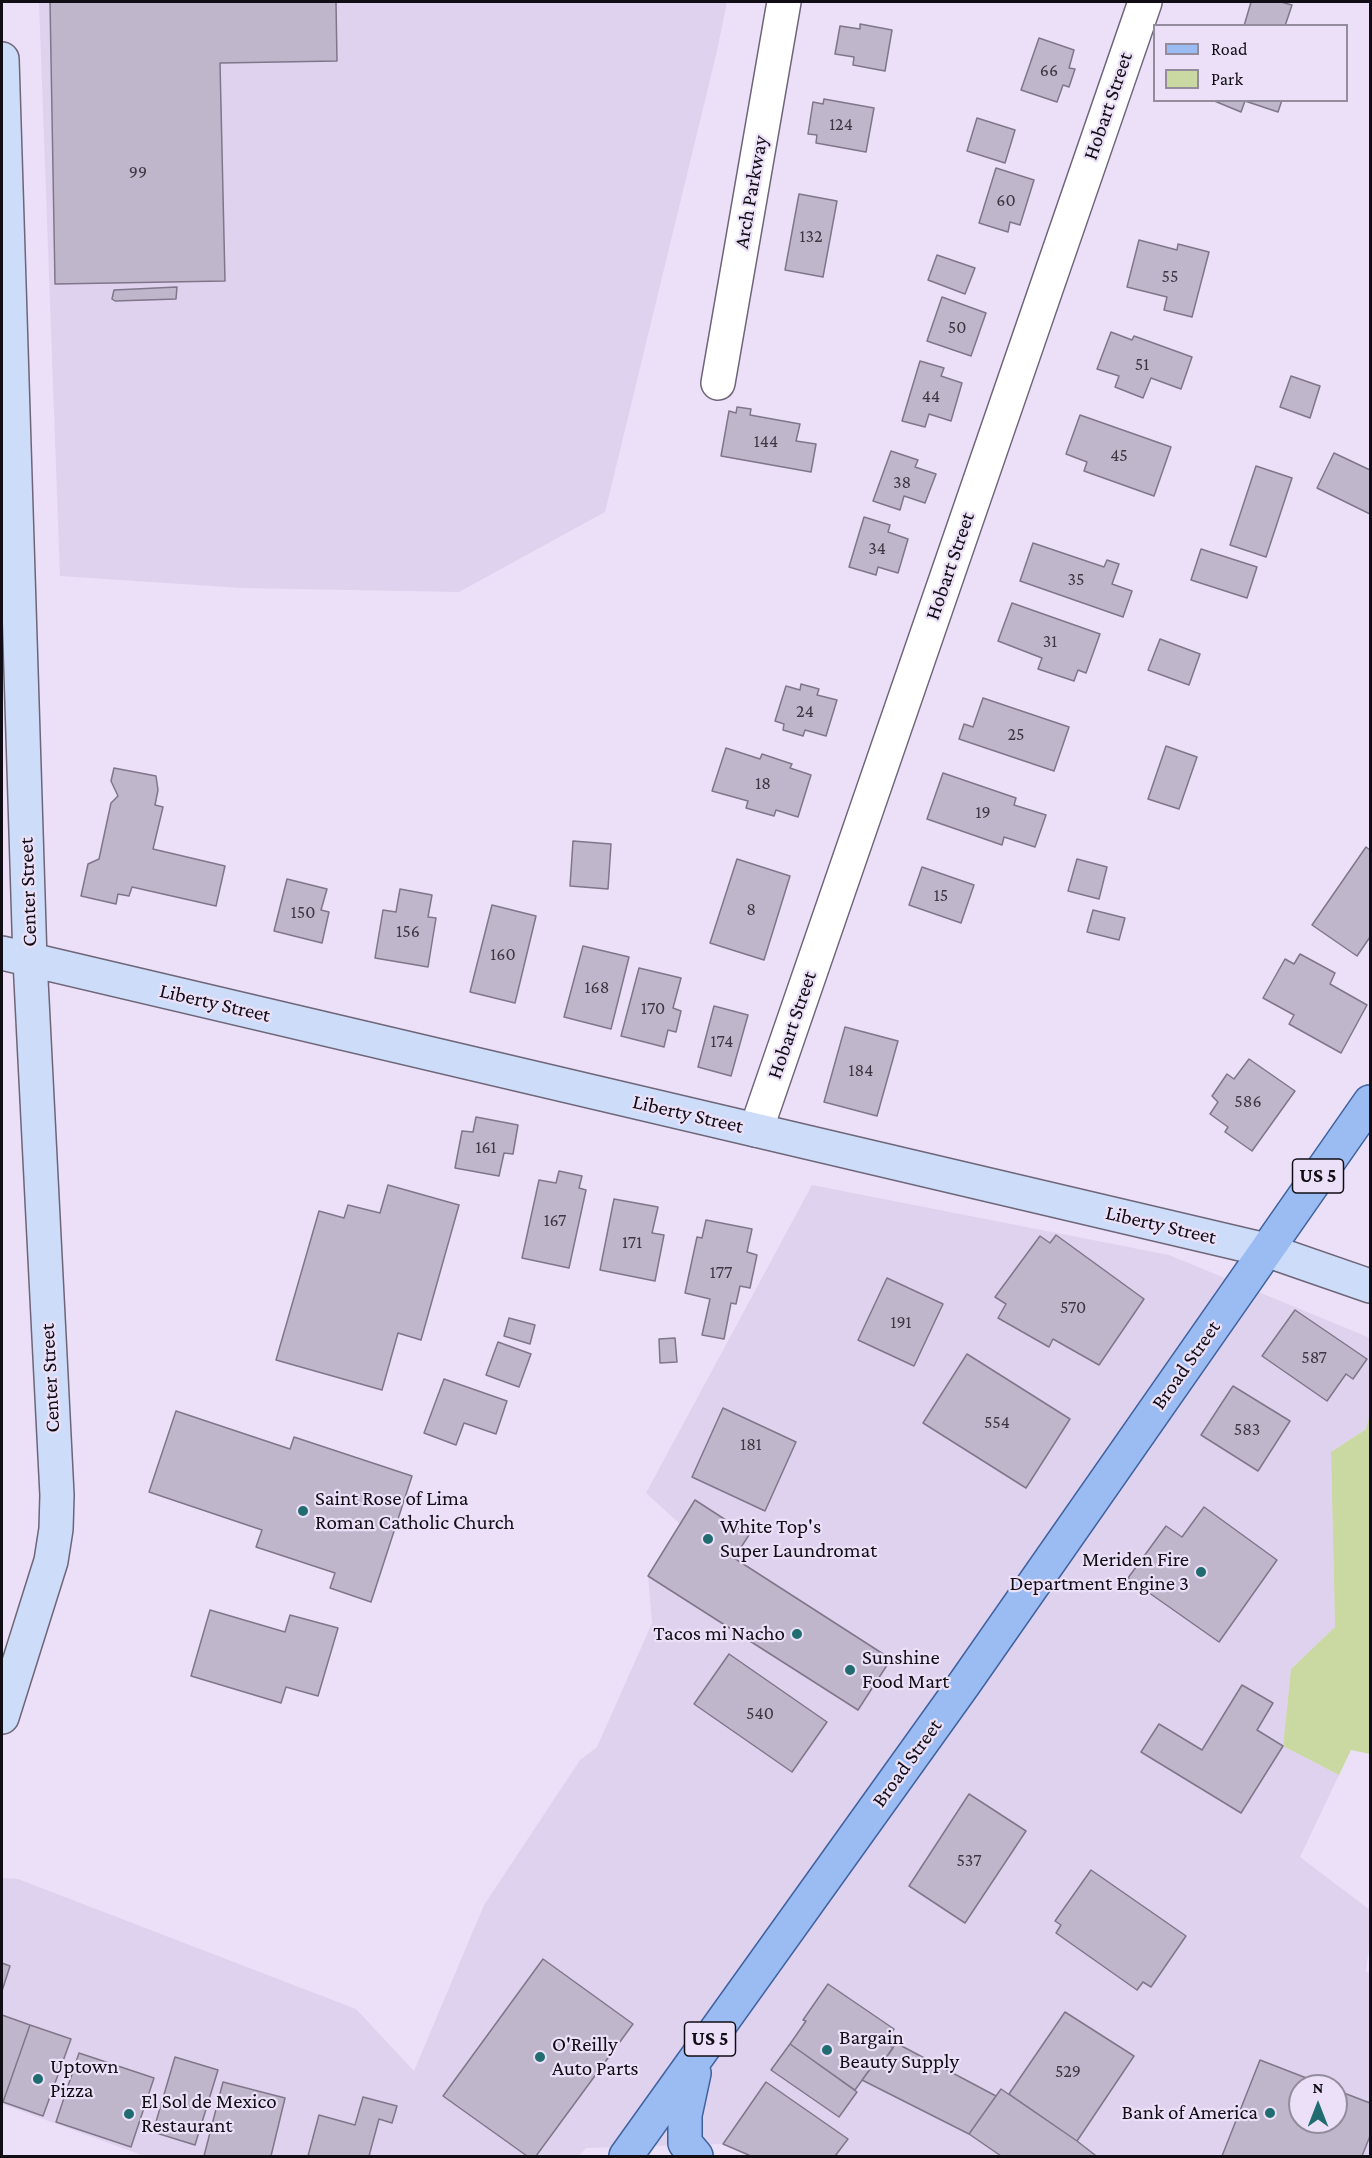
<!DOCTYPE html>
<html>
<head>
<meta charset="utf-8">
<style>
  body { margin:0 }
  #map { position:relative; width:1372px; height:2158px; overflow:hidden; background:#ebe0f7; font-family:"Crimson Pro",serif }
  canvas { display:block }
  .frame { position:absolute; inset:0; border:3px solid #100d14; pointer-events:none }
  .legend { position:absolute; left:1153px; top:24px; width:195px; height:78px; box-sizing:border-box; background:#ebe0f7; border:2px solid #938c9c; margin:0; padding:8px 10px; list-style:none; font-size:18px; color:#100d14 }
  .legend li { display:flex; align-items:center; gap:12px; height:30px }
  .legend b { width:30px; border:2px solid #938c9c }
  .north { position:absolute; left:1288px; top:2074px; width:60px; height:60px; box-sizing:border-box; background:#ebe0f7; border:2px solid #938c9c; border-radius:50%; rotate:0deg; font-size:16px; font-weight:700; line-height:24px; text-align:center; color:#100d14 }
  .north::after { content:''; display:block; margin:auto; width:21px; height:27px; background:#206c71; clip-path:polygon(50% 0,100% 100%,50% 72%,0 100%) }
</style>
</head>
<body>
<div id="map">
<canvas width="1372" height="2158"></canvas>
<div class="frame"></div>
<ul class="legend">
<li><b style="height:8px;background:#9bbcf2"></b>Road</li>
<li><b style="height:16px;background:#cad8a2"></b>Park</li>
</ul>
<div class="north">N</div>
</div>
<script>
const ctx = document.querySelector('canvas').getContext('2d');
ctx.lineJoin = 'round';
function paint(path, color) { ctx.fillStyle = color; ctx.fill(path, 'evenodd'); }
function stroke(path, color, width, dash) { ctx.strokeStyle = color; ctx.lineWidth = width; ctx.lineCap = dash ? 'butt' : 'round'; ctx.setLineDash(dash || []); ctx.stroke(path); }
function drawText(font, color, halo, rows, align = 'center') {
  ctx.font = font + ' "Crimson Pro",serif'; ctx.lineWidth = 4.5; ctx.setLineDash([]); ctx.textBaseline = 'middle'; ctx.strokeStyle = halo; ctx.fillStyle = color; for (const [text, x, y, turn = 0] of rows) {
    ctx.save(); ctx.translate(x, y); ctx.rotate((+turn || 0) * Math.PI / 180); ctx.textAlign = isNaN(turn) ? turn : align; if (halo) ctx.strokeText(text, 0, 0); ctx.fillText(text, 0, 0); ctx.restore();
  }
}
paint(new Path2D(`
  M39,2H727L717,51L605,512L459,592L242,588L60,576Z
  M812,1185L1169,1255L1370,1338V1414L1367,1428L1331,1452L1335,1627L1291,1669L1283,1746L1339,1775L1300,1857L1370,1910V1941L1366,1971L1370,1974V2156H755L723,2144L586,2148L579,2156H144L2,2104V1878L18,1879L356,2009L414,2071L484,1905L580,1760L597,1747L652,1623L648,1576L680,1524L646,1493ZM1300,2086H1336V2122H1300Z`), '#dfd2ef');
paint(new Path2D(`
  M1370,1414V1754L1351,1750L1339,1775L1283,1746L1291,1669L1335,1627L1331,1452L1366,1429Z`), '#cad8a2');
const building = new Path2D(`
  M50,2H336L337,61L220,63L225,281L55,284Z
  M1251,2H1281L1292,5L1285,26H1244Z
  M860,24L892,30L885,71L853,65L854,57L835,54L840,26L860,29Z
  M1039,38L1074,50L1069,68L1075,69L1069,87L1063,85L1057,102L1021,90Z
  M824,99L874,108L866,152L816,143L817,135L808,134L813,102L823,104Z
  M1212,100H1282L1278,112L1245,101L1241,112Z
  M977,118L1015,130L1005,163L967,151Z
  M996,168L1034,180L1020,225L1010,222L1008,232L979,223Z
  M799,194L837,201L823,277L785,270Z
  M1139,240L1177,250L1178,244L1209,252L1192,317L1164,310L1167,297L1127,287Z
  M937,255L975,268L965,294L928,280Z
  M177,287L176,299L115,301L112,299L114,290Z
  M942,297L986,313L971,356L927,341Z
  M1111,332L1132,340L1134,336L1192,357L1181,389L1151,378L1143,398L1115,387L1119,376L1097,369Z
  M920,361L944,368L941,376L962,383L951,421L929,414L925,427L902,421Z
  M1291,376L1320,386L1310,418L1280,407Z
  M737,407L751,409L750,415L800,424L796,441L816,444L811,472L721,456L729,411L736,413Z
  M1080,415L1171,447L1154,496L1084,471L1087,462L1066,454Z
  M891,451L918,460L915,467L936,474L925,503L904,496L900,510L873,501Z
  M1334,453L1370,470V514L1317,488Z
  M1256,466L1292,478L1266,557L1230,545Z
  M864,517L890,525L888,532L908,539L898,573L878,567L876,575L849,567Z
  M1033,543L1104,567L1107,560L1119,564L1112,584L1132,591L1123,617L1020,581Z
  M1201,549L1257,567L1247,598L1191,580Z
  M1012,603L1100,634L1086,673L1078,670L1074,681L1038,669L1042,658L998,641Z
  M1160,639L1200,654L1189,685L1148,670Z
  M801,684L819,689L817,695L837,700L826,736L805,730L803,736L783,730L784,724L775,721L786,686L800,690Z
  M983,698L1069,727L1054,771L959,739L964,724L973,727Z
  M1166,746L1197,757L1179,809L1148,799Z
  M726,748L760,759L762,754L792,764L790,768L811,775L798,817L776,810L774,816L746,808L748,801L712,791Z
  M114,768L156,776L158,790L155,805L163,807L153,849L225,866L216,906L132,887L129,896L118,894L116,904L81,896L88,864L99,859L111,803L118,796L111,781Z
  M943,773L1016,798L1014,805L1046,815L1035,847L1004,837L1002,845L927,819Z
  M573,841L611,844L608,889L570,886Z
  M1366,847L1370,850V937L1357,956L1312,925Z
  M737,859L790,876L764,960L710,943Z
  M1077,859L1107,867L1099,899L1068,891Z
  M922,867L974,885L961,923L909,905Z
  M287,879L327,889L321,910L329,912L322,943L274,931Z
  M400,889L432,895L428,917L436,918L428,967L375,958L383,910L396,912Z
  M492,905L536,916L515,1003L470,992Z
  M1093,910L1125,918L1119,940L1087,932Z
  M583,946L629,957L611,1029L564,1017Z
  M1300,954L1335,973L1330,984L1367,1005L1341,1053L1289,1024L1294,1015L1263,998L1285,959L1294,964Z
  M639,968L681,978L673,1008L681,1011L676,1032L668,1030L664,1047L621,1036Z
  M714,1006L748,1015L731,1076L698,1067Z
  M845,1027L898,1041L877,1116L824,1102Z
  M1249,1059L1295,1091L1252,1151L1225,1132L1228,1127L1210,1114L1218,1102L1212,1096L1227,1074L1234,1079Z
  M476,1117L518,1125L513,1154L504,1153L499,1176L455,1168L462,1131L473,1132Z
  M559,1171L582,1176L579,1188L586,1190L569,1268L522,1258L539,1180L556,1183Z
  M388,1185L459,1205L421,1340L398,1333L382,1390L276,1360L319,1211L344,1218L348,1205L380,1213Z
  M614,1199L658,1207L652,1233L664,1235L655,1281L600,1270Z
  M706,1220L752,1229L747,1252L757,1255L750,1288L740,1286L736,1304L731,1303L724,1339L702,1335L710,1299L685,1293L697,1237L702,1238Z
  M1056,1235L1144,1299L1099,1365L1053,1339L1049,1347L998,1318L1006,1304L995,1297L1040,1236L1050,1243Z
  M887,1278L943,1304L914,1366L858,1340Z
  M1295,1310L1367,1359L1353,1379L1346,1374L1327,1401L1262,1356Z
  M509,1318L535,1325L530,1344L504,1336Z
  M675,1338L677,1362L660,1363L659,1339Z
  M498,1342L531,1354L519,1387L486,1375Z
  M967,1354L1070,1419L1026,1488L923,1423Z
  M444,1379L507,1401L496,1434L464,1423L456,1445L424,1433Z
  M1233,1386L1290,1421L1258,1471L1201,1435Z
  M723,1408L796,1442L765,1511L692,1477Z
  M176,1411L290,1449L294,1437L412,1476L371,1602L330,1588L335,1573L256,1547L262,1530L149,1492Z
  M695,1500L749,1535L734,1558L891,1659L858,1710L648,1576Z
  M1204,1507L1277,1560L1219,1642L1128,1578L1166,1526L1182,1537Z
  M210,1610L285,1632L290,1615L338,1628L318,1696L286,1687L281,1703L191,1676Z
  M729,1654L827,1722L792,1772L694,1704Z
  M1242,1685L1273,1703L1257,1730L1283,1746L1241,1813L1141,1752L1159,1724L1202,1750Z
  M969,1794L1026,1831L965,1923L909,1886Z
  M1091,1870L1186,1936L1151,1987L1143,1982L1137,1990L1056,1933L1061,1925L1055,1921Z
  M543,1959L633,2024L536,2156H527L443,2096Z
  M2,1963L10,1966L2,1991Z
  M828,1984L894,2029L885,2042L893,2048L881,2065L876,2061L855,2090L790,2044L806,2021L803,2020Z
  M1065,2012L1134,2056L1077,2141L1009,2094Z
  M2,2015L30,2025L3,2102H2Z
  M30,2025L71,2039L43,2116L3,2102Z
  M896,2043L996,2096L969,2134L862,2080L876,2061L881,2065Z
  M790,2044L857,2092L839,2117L771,2070Z
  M79,2053L154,2078L131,2147L56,2122Z
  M175,2057L218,2070L195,2145L153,2132Z
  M1260,2060L1327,2086H1300V2122H1336V2090L1370,2103V2136L1362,2156H1222Z
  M223,2082L285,2098L271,2156H204Z
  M766,2082L848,2139L835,2156H751L723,2144Z
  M1001,2089L1077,2141L1095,2155L1094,2156H1001L969,2134Z
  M363,2097L397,2106L392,2123L379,2119L369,2156H308L319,2115L355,2125Z`);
paint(building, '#c0b6cb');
stroke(building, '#7f768a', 1.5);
const street = new Path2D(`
  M718,383L784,2
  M756,1130L1145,2`);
const secondary = new Path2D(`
  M2,59L30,960L57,1495L56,1529L51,1561L2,1717
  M2,953L1266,1250L1370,1286`);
const primary = new Path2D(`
  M694,2073L685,2115V2143L696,2156
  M626,2156L964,1684L1370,1102`);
stroke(street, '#6e6578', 36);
stroke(secondary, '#6e6578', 36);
stroke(primary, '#3f629f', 36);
stroke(street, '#fff', 33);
stroke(secondary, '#cdddf9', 33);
stroke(primary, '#9bbcf2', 33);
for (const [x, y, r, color] of [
  [303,1511,6,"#206c71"],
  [708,1539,6,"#206c71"],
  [1201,1572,6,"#206c71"],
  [797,1634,6,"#206c71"],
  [850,1670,6,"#206c71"],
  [827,2050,6,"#206c71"],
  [540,2057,6,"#206c71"],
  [38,2079,6,"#206c71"],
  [1270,2113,6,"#206c71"],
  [129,2114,6,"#206c71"]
]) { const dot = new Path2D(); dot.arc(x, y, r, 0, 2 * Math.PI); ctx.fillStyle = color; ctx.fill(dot); stroke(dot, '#ebe0f7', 2); }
drawText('18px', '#3c3742', null, [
  ["66",1049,70],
  ["124",841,124],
  ["99",138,172],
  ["60",1006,200],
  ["132",811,236],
  ["55",1170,276],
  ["50",957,327],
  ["51",1142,364],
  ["44",931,396],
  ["144",766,441],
  ["45",1119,455],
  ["38",902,482],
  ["34",877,548],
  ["35",1076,579],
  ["31",1050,641],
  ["24",805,711],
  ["25",1016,734],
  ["18",763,783],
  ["19",983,812],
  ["15",941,895],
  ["8",751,909],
  ["150",303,912],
  ["156",408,931],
  ["160",503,954],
  ["168",597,987],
  ["170",653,1008],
  ["174",722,1041],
  ["184",861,1070],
  ["586",1248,1101],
  ["161",486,1147],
  ["167",555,1220],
  ["171",632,1242],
  ["177",721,1272],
  ["570",1073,1307],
  ["191",901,1322],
  ["587",1314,1357],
  ["554",997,1422],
  ["583",1247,1429],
  ["181",751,1444],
  ["540",760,1713],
  ["537",969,1860],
  ["529",1068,2071]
]);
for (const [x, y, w] of [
  [1318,1176,51],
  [710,2039,51]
]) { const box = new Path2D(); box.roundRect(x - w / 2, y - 17, w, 34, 4.5); ctx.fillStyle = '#ebe0f7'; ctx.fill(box); stroke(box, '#100d14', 1.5); }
drawText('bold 20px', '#100d14', null, [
  ["US 5",1318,1176],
  ["US 5",710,2039]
]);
drawText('21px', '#100d14', '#ebe0f7', [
  ["Hobart Street",1108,106,-71],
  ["Arch Parkway",751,192,-80],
  ["Hobart Street",950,566,-71],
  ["Center Street",28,892,-92],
  ["Liberty Street",215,1003,13],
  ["Hobart Street",792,1025,-71],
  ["Liberty Street",688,1114,13],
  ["Liberty Street",1161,1225,13],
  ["Broad Street",1186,1365,-55],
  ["Center Street",50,1378,-93],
  ["Broad Street",907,1763,-54]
]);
drawText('21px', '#100d14', '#ebe0f7', [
  ["Saint Rose of Lima",315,1499],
  ["Roman Catholic Church",315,1523],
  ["White Top's",720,1527],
  ["Super Laundromat",720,1551],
  ["Meriden Fire",1189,1560,"right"],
  ["Department Engine 3",1189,1584,"right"],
  ["Tacos mi Nacho",785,1634,"right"],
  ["Sunshine",862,1658],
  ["Food Mart",862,1682],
  ["Bargain",839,2038],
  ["Beauty Supply",839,2062],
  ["O'Reilly",552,2045],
  ["Auto Parts",552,2069],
  ["Uptown",50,2067],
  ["Pizza",50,2091],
  ["El Sol de Mexico",141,2102],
  ["Restaurant",141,2126],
  ["Bank of America",1258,2113,"right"]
], 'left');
</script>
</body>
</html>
